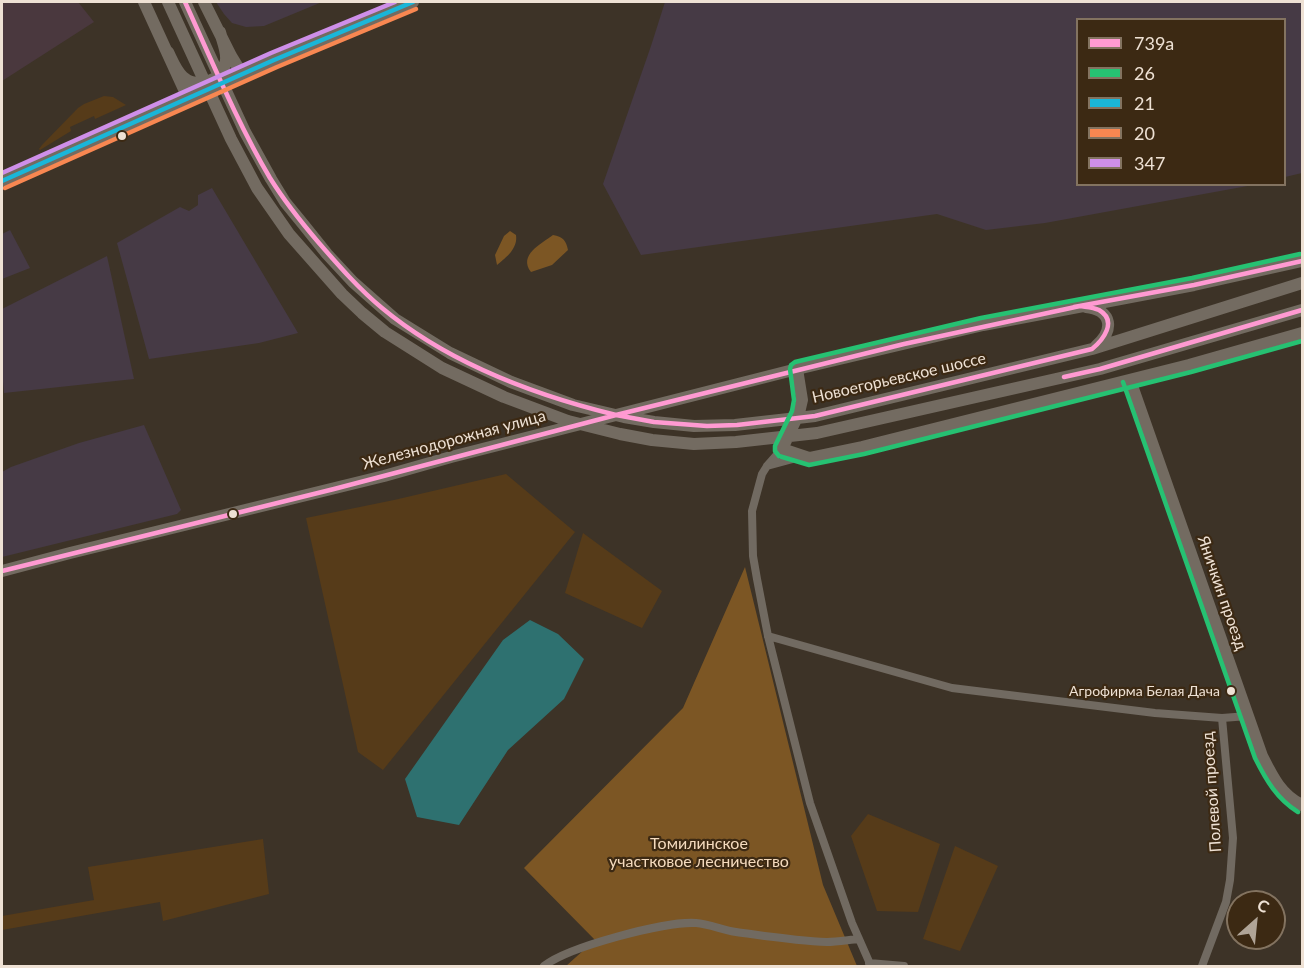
<!DOCTYPE html>
<html>
<head>
<meta charset="utf-8">
<style>
  body { margin:0 }
  #map { position:relative; width:1304px; height:968px; overflow:hidden; background:#3d3327; font-family:Lato,sans-serif }
  canvas { display:block }
  .frame { position:absolute; inset:0; border:3px solid #eee1d4; pointer-events:none }
  .legend { position:absolute; left:1076px; top:18px; width:210px; height:168px; box-sizing:border-box; background:#3c2913; border:2px solid #837360; margin:0; padding:8px 10px; list-style:none; font-size:18px; color:#eee1d4 }
  .legend li { display:flex; align-items:center; gap:12px; height:30px }
  .legend b { width:30px; border:2px solid #837360 }
  .north { position:absolute; left:1226px; top:890px; width:60px; height:60px; box-sizing:border-box; background:#3c2913; border:2px solid #837360; border-radius:50%; rotate:27deg; font-size:16px; font-weight:700; line-height:24px; text-align:center; color:#eee1d4 }
  .north::after { content:''; display:block; margin:auto; width:21px; height:27px; background:#b0a497; clip-path:polygon(50% 0,100% 100%,50% 72%,0 100%) }
</style>
</head>
<body>
<div id="map">
<canvas width="1304" height="968"></canvas>
<div class="frame"></div>
<ul class="legend">
<li><b style="height:8px;background:#ff9ad2"></b>739а</li>
<li><b style="height:8px;background:#26c172"></b>26</li>
<li><b style="height:8px;background:#1ab6d8"></b>21</li>
<li><b style="height:8px;background:#f88751"></b>20</li>
<li><b style="height:8px;background:#ce8fe9"></b>347</li>
</ul>
<div class="north">С</div>
</div>
<script>
const ctx = document.querySelector('canvas').getContext('2d');
ctx.lineJoin = 'round';
function paint(path, color) { ctx.fillStyle = color; ctx.fill(path, 'evenodd'); }
function stroke(path, color, width, dash) { ctx.strokeStyle = color; ctx.lineWidth = width; ctx.lineCap = dash ? 'butt' : 'round'; ctx.setLineDash(dash || []); ctx.stroke(path); }
function drawText(font, color, halo, rows, align = 'center') {
  ctx.font = font + ' Lato,sans-serif'; ctx.lineWidth = 4.5; ctx.setLineDash([]); ctx.textBaseline = 'middle'; ctx.strokeStyle = halo; ctx.fillStyle = color; for (const [text, x, y, turn = 0] of rows) {
    ctx.save(); ctx.translate(x, y); ctx.rotate((+turn || 0) * Math.PI / 180); ctx.textAlign = isNaN(turn) ? turn : align; if (halo) ctx.strokeText(text, 0, 0); ctx.fillText(text, 0, 0); ctx.restore();
  }
}
paint(new Path2D(`
  M2,2H78L94,22L2,81Z`), '#4a383e');
paint(new Path2D(`
  M216,2H322L264,26L246,27L232,23L224,14Z
  M665,2H1302V173L1285,177L1284,20H1078V184L1253,185L1045,223L986,230L937,214L641,255L603,184L651,46Z
  M212,188L298,333L259,343L149,359L117,243L180,207L189,211L198,205V195Z
  M10,230L30,268L2,279V234Z
  M107,256L134,379L4,393L2,372V309Z
  M144,425L181,510L177,514L2,557V472L11,467L79,443Z`), '#463a45');
paint(new Path2D(`
  M104,96L113,97L126,105L95,119L94,116L70,127L71,131L40,150L39,149L42,145L78,108L84,104Z
  M506,474L575,532L383,770L358,752L306,518L394,500Z
  M583,533L662,591L642,628L565,593Z
  M868,814L940,844L918,912L877,911L851,836Z
  M263,839L269,894L163,921L160,902L2,930V916L94,900L88,867Z
  M955,846L998,866L960,951L923,939Z`), '#563b19');
paint(new Path2D(`
  M510,231L516,235C518,248 507,257 497,265L495,255L504,236Z
  M553,235C563,237 566,240 568,250L552,265L531,272C518,255 541,244 553,235Z
  M745,567L823,885L857,966H566L595,940L524,868L683,708Z`), '#7c5624');
paint(new Path2D(`
  M530,620L558,634L584,659L564,699L508,750L459,825L417,817L405,779L503,640Z`), '#2e7170');
stroke(new Path2D(`
  M782,449L767,466L762,474L752,511L753,556L757,579L768,636L810,803L852,923L871,966
  M767,466L804,456
  M768,636L952,688L1155,713L1222,718L1248,716
  M869,963L904,966
  M544,966C568,947 665,921 696,923C709,924 723,930 736,932C766,936 797,941 827,942C837,942 848,940 859,939
  M1202,966L1226,902L1230,880L1233,838L1222,718`), '#716a61', 8);
stroke(new Path2D(`
  M144,2L188,98
  M168,2L231,139L257,188L289,234L342,294L362,313L385,332L442,368L504,397L568,421L620,434L652,440L694,444L736,442L817,433L1100,369L1302,310
  M185,2L245,132L271,179L285,202L303,224L327,254L353,282L395,319L450,353L511,382L573,405L624,417L654,422L694,426L735,425L815,416L1092,349L1302,283
  M204,2L231,56L242,74
  M168,52C172,60 176,71 183,77C198,90 224,80 226,60C227,51 222,40 220,32
  M2,181L274,60L413,2
  M1086,307C1113,310 1114,331 1096,346
  M797,369L802,400L799,413L782,449L809,458L862,447L1189,365L1302,333
  M1130,380L1262,756C1272,776 1281,795 1302,805
  M2,571L70,553L384,476L451,457L797,369L983,325L1194,285L1302,261`), '#736b61', 12);
stroke(new Path2D(`
  M185,2C212,61 237,122 270,178C285,202 301,222 319,243C339,266 359,289 382,308C448,363 534,395 616,415
  M1080,306C1086,307 1093,307 1099,310C1118,321 1103,340 1092,349L815,416L737,425L707,426L654,422L616,415L904,344Z
  M1074,307L1194,285L1302,261
  M1064,377L1100,369L1302,310
  M2,571L334,489L616,415`), '#ff9ad2', 4.5);
stroke(new Path2D(`
  M1300,254L1192,278L981,318L795,362L791,365L790,369L794,400L792,411L775,446V451L779,456L809,465L864,454L1191,372L1302,341
  M1123,382L1255,758C1266,780 1277,799 1298,812`), '#26c172', 4.5);
stroke(new Path2D(`
  M2,181L274,60L413,2`), '#1ab6d8', 4.5);
stroke(new Path2D(`
  M5,188L277,67L416,9`), '#f88751', 4.5);
stroke(new Path2D(`
  M2,173L271,53L395,2`), '#ce8fe9', 4.5);
for (const [x, y, r, color] of [
  [122,136,5,"#eee1d4"],
  [233,514,5,"#eee1d4"],
  [1231,691,5,"#eee1d4"]
]) { const dot = new Path2D(); dot.arc(x, y, r, 0, 2 * Math.PI); ctx.fillStyle = color; ctx.fill(dot); stroke(dot, '#3c2913', 2); }
drawText('14px', '#eee1d4', '#3c2913', [
  ["Агрофирма Белая Дача",1220,691]
], 'right');
drawText('16px', '#eee1d4', '#3c2913', [
  ["Новоегорьевское шоссе",899,378,-13],
  ["Железнодорожная улица",454,440,-15],
  ["Яничкин проезд",1222,593,71],
  ["Полевой проезд",1212,792,-94]
]);
drawText('16px', '#f5dbbe', '#3c2913', [
  ["Томилинское",699,844],
  ["участковое лесничество",699,862]
]);
</script>
</body>
</html>
